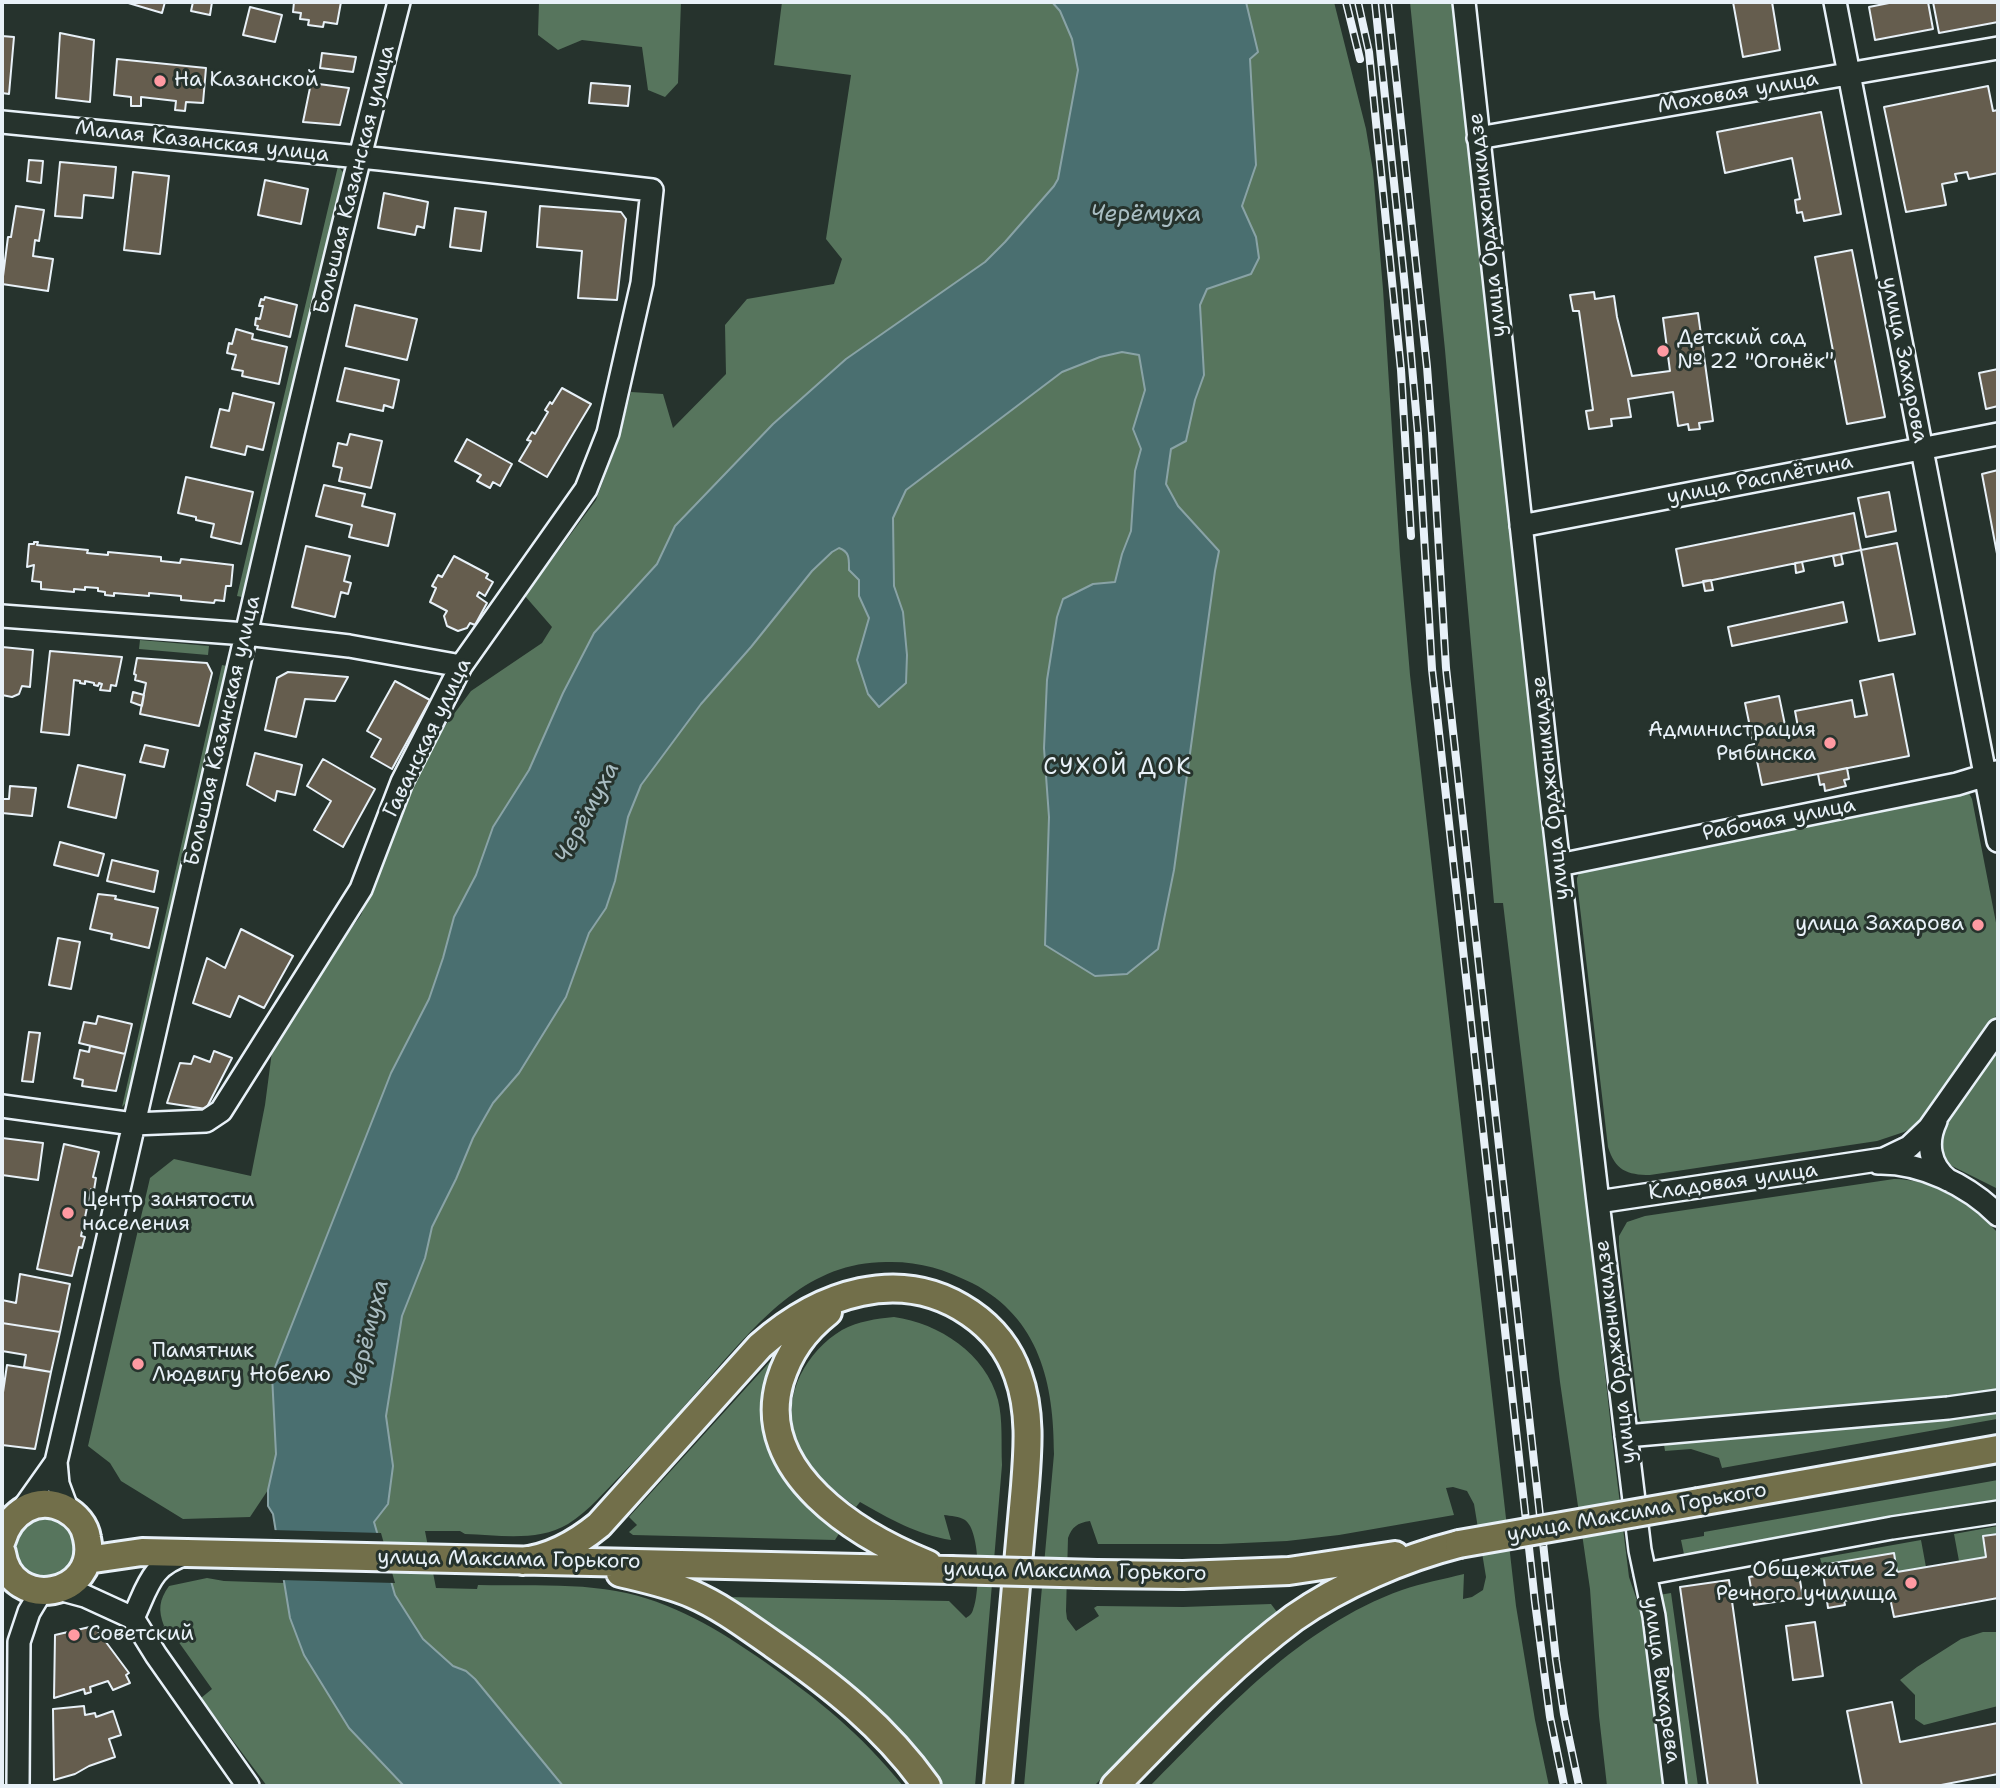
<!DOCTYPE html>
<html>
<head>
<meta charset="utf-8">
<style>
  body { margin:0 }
  #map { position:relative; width:2000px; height:1788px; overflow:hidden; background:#26332d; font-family:"Shantell Sans",sans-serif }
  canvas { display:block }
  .frame { position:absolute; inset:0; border:4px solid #e8f1f8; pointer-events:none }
</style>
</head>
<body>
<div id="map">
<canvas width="2000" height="1788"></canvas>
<div class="frame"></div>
</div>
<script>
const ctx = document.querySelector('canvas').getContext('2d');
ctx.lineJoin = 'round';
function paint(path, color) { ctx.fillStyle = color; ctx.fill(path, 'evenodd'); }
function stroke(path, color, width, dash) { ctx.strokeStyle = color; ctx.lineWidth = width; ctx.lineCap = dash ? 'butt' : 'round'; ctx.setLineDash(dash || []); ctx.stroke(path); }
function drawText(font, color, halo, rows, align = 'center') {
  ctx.font = font + ' "Shantell Sans",sans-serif'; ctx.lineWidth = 6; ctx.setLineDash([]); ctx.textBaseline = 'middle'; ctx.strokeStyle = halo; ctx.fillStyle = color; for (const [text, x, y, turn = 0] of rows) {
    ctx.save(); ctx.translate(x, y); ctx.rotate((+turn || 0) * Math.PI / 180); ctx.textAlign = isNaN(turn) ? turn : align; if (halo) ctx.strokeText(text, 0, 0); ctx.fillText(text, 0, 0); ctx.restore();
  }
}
paint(new Path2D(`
  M539,2H681L678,83L665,97L648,90L642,47L582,40L558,50L538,35Z
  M782,2H1052L1060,11L1072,39L1078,70L1058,179L1054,186L1005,242L985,262L846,359L773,424L675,526L657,564L594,633L563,693L529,770L493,827L476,875L454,917L443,958L429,999L391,1073L272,1375L276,1454L268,1490L250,1517L183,1519L121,1481L110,1463L88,1446L150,1178L174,1159L251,1176L265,1105L273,1044L319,973L361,915L431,745L471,691L542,643L552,627L525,596L596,500L618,442L631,392L663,394L673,428L726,374L725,325L747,299L834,284L842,259L826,239L851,75L774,65Z
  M1246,2H1334L1366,129L1373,171L1383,289L1400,556L1410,675L1516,1606L1535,1720L1549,1786H1150C1225,1711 1299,1627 1402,1590C1422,1583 1444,1579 1464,1574L1463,1599L1472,1597L1483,1590L1486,1577L1474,1504L1467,1491L1453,1487L1446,1488L1454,1515L1339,1535L1287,1541L1221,1544H1098L1090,1521C1077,1523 1072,1527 1068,1538L1066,1611L1067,1619L1076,1631L1099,1616L1094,1608L1097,1606L1183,1607L1271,1604L1277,1612L1195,1685L1094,1786H1024L1054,1454C1054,1384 1040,1318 972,1283C944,1269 918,1261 886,1262C809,1262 762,1318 714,1372C684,1406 654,1441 622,1474C605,1491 589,1511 568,1524C538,1542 499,1535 465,1534L460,1531H425L436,1588L477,1589L478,1585C522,1586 573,1583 616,1591C672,1601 719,1630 765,1662C820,1701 860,1733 903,1786H563L475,1679L466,1671L453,1666L423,1639L395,1595L374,1522L388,1504L393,1466L386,1416L402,1316L425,1258L432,1227L456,1179L473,1138L493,1103L519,1073L566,997L589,933L606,908L615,881L628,817L641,785L701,704L812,571L832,552L839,548C850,552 849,559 849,570L859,580L860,596L869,618L857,660L906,683L907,655L903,612L894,587L893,517L906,490L1062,372L1100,357L1122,352L1139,355L1145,390L1133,429L1141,449L1135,471L1131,531L1122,554L1115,583L1093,584L1057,617L1047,680L1044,748L1049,817L1158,949L1174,870L1215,571L1219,551L1178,506L1166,484L1171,449L1195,400L1204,375L1200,305L1207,289L1251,274L1256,237L1242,206L1256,165L1250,59L1258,52Z
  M1410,2H1455L1614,1455L1629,1577L1643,1618L1667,1786H1607L1599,1716L1590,1589L1560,1382L1503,903H1494L1445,350Z
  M338,166L346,176L247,598L237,596Z
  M140,640L209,646L208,655L139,649Z
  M222,665L231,667L130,1099L122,1107Z
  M1962,792L1969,793L1972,799L1998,933V1013L1930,1111L1913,1127L1904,1132L1877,1141L1650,1175C1627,1175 1615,1170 1608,1147L1577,882V878L1580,871Z
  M1998,1047V1189L1948,1164C1937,1149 1940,1136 1948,1121Z
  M1894,1179C1934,1179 1972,1205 1998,1233V1396L1643,1427L1639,1417L1619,1246V1236L1627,1222L1645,1216Z
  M894,1317C939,1323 986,1354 998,1400C1003,1420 1001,1443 1002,1465L975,1786H942C891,1703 805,1648 725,1597L949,1601L966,1618C970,1615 971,1615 973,1610C980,1594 981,1531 965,1520C959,1516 951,1516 944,1515L951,1540C918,1535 888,1518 860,1502L856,1507C830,1488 805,1467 795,1435C782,1394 807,1351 842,1330C858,1321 876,1319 894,1317Z
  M775,1356L777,1357C739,1434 781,1486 840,1532L835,1540L633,1535L629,1532L637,1525L629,1517Z
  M1998,1406L1997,1419L1722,1468L1719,1458L1691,1449L1665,1451L1663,1438Z
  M1998,1480V1504L1685,1559L1681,1540L1704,1536V1532Z
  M34,1515L56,1516L76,1535C77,1569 73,1569 42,1580L22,1571C8,1536 10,1542 34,1515Z
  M1998,1526V1534L1983,1537L1986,1557L1959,1561L1954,1534Z
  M1921,1540L1926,1567L1897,1572L1893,1553L1822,1565L1820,1558Z
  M207,1578L224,1581L284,1583L290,1618L332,1701L349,1728L404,1786H267L201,1698L212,1689L173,1634L161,1643L157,1632L164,1626C158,1610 159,1600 169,1586Z
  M1671,1593L1698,1786H1684L1659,1595Z
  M1983,1632H1998V1706L1924,1725L1915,1719V1695L1900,1680L1917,1667L1961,1639Z`), '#57755d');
const water = new Path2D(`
  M1052,2H1246L1258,52L1250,59L1256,165L1242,206L1256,237L1259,258L1251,274L1207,289L1200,305L1204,375L1195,400L1186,441L1171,449L1166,484L1178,506L1219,551L1215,571L1174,870L1158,949L1127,974L1095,976L1045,945L1049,817L1044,748L1047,680L1057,617L1063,599L1093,584L1115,582L1122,554L1131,531L1135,471L1141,449L1133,429L1145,390L1139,355L1122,352L1100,357L1062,372L906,490L893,518L894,586L903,612L907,655L906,683L879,707L868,694L857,660L869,618L859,596V580L849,570C849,559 850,552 839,548L832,552L812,571L751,647L701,704L641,785L628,817L615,881L606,908L589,933L566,997L519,1073L493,1103L473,1138L456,1179L432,1227L425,1258L402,1316L386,1416L393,1466L388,1504L374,1522L395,1595L423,1639L453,1666L466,1671L475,1679L563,1786H404L349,1728L304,1655L290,1618L273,1514L268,1506V1490L276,1454L272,1375L391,1073L429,999L443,958L454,917L476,875L493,827L529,770L563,693L594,633L657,564L675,526L773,424L846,359L985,262L1005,242L1054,186L1058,179L1078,70L1072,39L1060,11Z`);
paint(water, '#4a6f70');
stroke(water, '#89a3a6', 2);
paint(new Path2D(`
  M272,1530L381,1533L395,1583L280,1580Z`), '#26332d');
const building = new Path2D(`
  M125,2H165L162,13Z
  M193,2H212L210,15L191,11Z
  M294,2H341L337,24L324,22L323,27L308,25L309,20L300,19L301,13L293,12Z
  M1733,2H1772L1780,50L1743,57Z
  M1894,2H1928L1933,29L1875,40L1869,7Z
  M1933,2H1998V22L1939,33Z
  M250,7L282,15L275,42L243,35Z
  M60,33L94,40L90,102L56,98Z
  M2,36L14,37L9,94L2,93Z
  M322,53L356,57L353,72L320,68Z
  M117,59L206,68L203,103L186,102L185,111L175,110L176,101L141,97V106H131V97L114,95Z
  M311,83L349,88L340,125L303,122Z
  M591,83L630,86L628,106L589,103Z
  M1988,86L1993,111L1998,110V162H1997L1998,173L1969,179L1967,172L1955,174L1957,181L1942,184L1946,205L1906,212L1884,107Z
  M1821,112L1841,214L1804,221L1802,212L1797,213L1795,200L1800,199L1792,158L1725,173L1717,132Z
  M29,160L43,161L41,183L27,181Z
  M60,162L116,167L113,198L84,195L82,218L55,216Z
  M133,172L169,176L160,254L124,250Z
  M265,180L308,189L301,224L258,215Z
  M384,193L428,202L424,228L417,226L415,235L378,228Z
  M16,206L44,210L39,241L35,240L33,256L53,259L48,291L2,284L8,237H11Z
  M540,206L621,212L626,219L617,300L578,298L582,251L537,247Z
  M455,208L486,212L481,251L450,247Z
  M1852,250L1885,417L1847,424L1815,257Z
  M1594,292L1595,299L1614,296L1617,317L1632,376L1670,371L1663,318L1698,313L1713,421L1699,423L1700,429L1689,430L1688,424L1678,426L1673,392L1628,399L1631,417L1611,419L1612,426L1589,429L1586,411L1593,410L1579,311H1573L1570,295Z
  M265,297L297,305L290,337L257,329L258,326L255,325L256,318L260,319L263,306H259L261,299L264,300Z
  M355,305L417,319L407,360L346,346Z
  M236,329L253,334L252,339L287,347L279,384L242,376L243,371L232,369L236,355L227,353L229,343L232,344Z
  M345,368L399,380L393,408L384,405L383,411L337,401Z
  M1998,369V406L1986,409L1979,373Z
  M562,388L591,404L547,477L519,461L531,441L527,440L532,432L535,434L548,412L545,410L550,402L552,404Z
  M233,393L274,403L263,450L247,446L245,455L211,447L220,409L229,411Z
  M350,434L382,441L371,488L339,481L342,468L333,466L338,443L347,445Z
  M467,439L512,464L500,486L493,482L490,488L477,481L481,475L455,461Z
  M1998,470V559L1982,474Z
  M186,477L253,492L241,544L211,537L214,524L196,520V517L178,513Z
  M324,485L365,494L362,506L395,514L388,546L349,537L352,525L316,516Z
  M1889,492L1896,531L1866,537L1858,498Z
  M1854,513L1861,550L1683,586L1676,549Z
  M34,542H38L37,545L88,550L87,553L108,555V552L161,557V561L180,563L181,559L233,565L231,586H226L224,601L215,600L214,603L181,600V596L149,593V596L114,593V596L105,595V592L98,591V588L85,587V590L74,589V592L41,589V582L32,581L34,565L27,567L29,544H34Z
  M1897,543L1915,634L1879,641L1861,550Z
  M306,546L350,556L344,581L351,583L348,594L341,592L335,617L292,607Z
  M1841,554L1843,564L1835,566L1833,556Z
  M454,556L488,574L486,578L493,582L485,596L479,592L477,596L487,603L475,625L470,623L467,628L458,631L447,626L444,616L447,611L430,602L436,588L432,586L438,575L442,577Z
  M1802,562L1804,571L1796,573L1795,563Z
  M1711,580L1713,590L1705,591L1703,581Z
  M1843,602L1847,622L1732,646L1728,627Z
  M2,647L33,650L30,687L22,686L19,694L12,697L2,695Z
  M50,651L122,657L116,686L111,685L110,691L100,690L102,684L99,683L98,686L94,685V683L85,681V684L80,683V681L74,680L69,735L41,732Z
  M137,658L207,663L212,673L199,726L140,714L146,683L135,680L136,675L134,674Z
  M288,672L348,677L335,701L305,699L296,737L265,730L277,678Z
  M1893,674L1909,756L1762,785L1745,703L1779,696L1786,730L1798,727L1795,711L1852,700L1855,717L1867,715L1860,681Z
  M395,681L430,700L392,769L371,757L381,739L367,731Z
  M133,692L144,695L142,706L131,702Z
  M145,745L168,750L164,767L140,762Z
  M255,753L302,765L295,795L277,791L275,801L247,785Z
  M323,759L375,789L343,847L314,830L331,801L307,786Z
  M78,765L125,775L116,818L68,807Z
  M1847,768L1849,779L1844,780L1846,786L1825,791L1824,784L1820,785L1818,774Z
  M10,786L36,788L32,816L2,813V799H9Z
  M60,842L104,854L98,876L54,865Z
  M112,860L158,871L154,892L107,881Z
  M98,894L116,896L115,899L158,908L149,948L111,939L112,934L90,929Z
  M241,929L293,956L264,1008L239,996L230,1017L193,1003L207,958L225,968Z
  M58,938L80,942L71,989L49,985Z
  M98,1016L132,1024L125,1054L79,1043L84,1022L96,1024Z
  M29,1032L40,1033L33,1082L22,1081Z
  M90,1046L125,1054L116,1091L82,1086L83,1080L74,1078L80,1050L89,1052Z
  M214,1051L232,1058L206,1109L167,1103L180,1063L191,1064L194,1056L210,1062Z
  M2,1138L43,1143L38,1180L2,1175Z
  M64,1144L99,1152L93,1177L96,1178L94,1190L91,1189L81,1236L85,1237L82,1248L79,1247L72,1276L37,1269Z
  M20,1274L70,1284L60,1332L2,1323V1300L16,1303Z
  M2,1323L60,1332L51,1372L24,1367L26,1355L2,1351Z
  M7,1365L51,1372L35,1449L2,1445V1399Z
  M1998,1534V1598L1894,1617L1889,1593L1844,1601L1845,1605L1828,1608L1822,1565L1894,1553L1897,1572L1986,1557L1983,1536Z
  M1798,1569L1803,1598L1754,1605L1749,1577Z
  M1729,1580L1758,1786H1708L1680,1587Z
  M1815,1622L1823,1676L1793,1680L1786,1626Z
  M94,1626L129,1673L126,1675L130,1683L113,1690L108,1681L90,1687L91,1692L85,1694L84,1689L54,1698L55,1635Z
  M1892,1702L1900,1742L1998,1723V1774L1936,1786H1862L1847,1711Z
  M84,1706L85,1715L95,1713L96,1717L113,1711L121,1735L109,1739L115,1757L89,1766L75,1774L54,1780L53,1709Z`);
paint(building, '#655d4e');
stroke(building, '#e8f1f8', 2);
const minor = new Path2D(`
  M1464,2L1548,771L1598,1202L1640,1550L1654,1616L1675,1786
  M1835,2L1998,841
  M2,122L380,159L652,190L642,283L608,433L586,489L461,666L402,782L361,889L221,1111L206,1121L133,1124L2,1106
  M1478,138L1998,48
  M1521,526L1998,434
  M2,616L246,634L349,646L461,666
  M1559,865L1957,784L1996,772
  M1936,1121C1926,1142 1929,1165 1948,1180
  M1878,1163C1921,1162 1968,1185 1998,1215
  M1598,1202L1884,1159L1909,1147L1929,1128L1998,1030
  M1626,1436L1948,1408L1998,1401
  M22,1510L56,1462
  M68,1511L58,1484L56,1462C170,975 275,486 399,2
  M1645,1574L1892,1528L1998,1512
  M59,1589L85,1596L133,1618
  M133,1618L156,1655L248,1786
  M133,1618C148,1587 150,1565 187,1554
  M18,1786L19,1642L29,1612L41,1592`);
const major = new Path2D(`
  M828,1312C804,1331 789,1352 780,1381C753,1472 858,1536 928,1564
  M1699,1502L1998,1449
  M2,1540C10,1513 37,1494 65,1509C76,1515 85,1525 87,1538C100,1597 11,1613 2,1553
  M87,1560L142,1552L950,1570
  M522,1561C550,1558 577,1543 599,1525L760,1346C819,1294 900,1265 970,1313C992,1328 1009,1349 1018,1375C1031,1411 1028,1449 1025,1486L998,1786
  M620,1573C645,1579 669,1584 692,1594C722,1607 748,1627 774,1645C832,1685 886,1728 927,1786
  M1097,1574L1183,1575L1289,1571L1395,1555
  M1115,1786C1172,1728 1228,1667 1294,1618C1341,1585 1404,1558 1459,1544`);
stroke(minor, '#e8f1f8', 26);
stroke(major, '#e8f1f8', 32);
stroke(minor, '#26332d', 21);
stroke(major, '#726f4a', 26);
const rail = new Path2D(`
  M1346,2L1360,59
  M1358,2L1369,52L1381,172L1401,370L1411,536
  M1375,2L1405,287L1418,434L1432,669L1535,1602L1550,1717L1564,1786
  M1388,2L1427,367L1432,433L1446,668L1556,1660L1564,1714L1579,1786`);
stroke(rail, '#e8f1f8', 8);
stroke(rail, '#26332d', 5, [16]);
const majorBridge = new Path2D(`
  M1459,1544L1699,1502
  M950,1570L1097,1574`);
stroke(majorBridge, '#e8f1f8', 32, []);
stroke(majorBridge, '#726f4a', 26);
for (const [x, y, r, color] of [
  [160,81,7,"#ff9aa2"],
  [1663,351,7,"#ff9aa2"],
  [1830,743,7,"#ff9aa2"],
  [1978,925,7,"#ff9aa2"],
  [68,1213,7,"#ff9aa2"],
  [138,1364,7,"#ff9aa2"],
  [1911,1583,7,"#ff9aa2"],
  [74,1635,7,"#ff9aa2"]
]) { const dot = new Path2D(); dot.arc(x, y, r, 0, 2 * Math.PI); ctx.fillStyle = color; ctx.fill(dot); stroke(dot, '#26332d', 2.5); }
drawText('21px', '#e8f1f8', '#26332d', [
  ["На Казанской",174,81],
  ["Детский сад",1677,339],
  ["№ 22 \"Огонёк\"",1677,363],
  ["Администрация",1816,731,"right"],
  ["Рыбинска",1816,755,"right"],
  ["улица Захарова",1964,925,"right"],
  ["Центр занятости",82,1201],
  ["населения",82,1225],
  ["Памятник",152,1352],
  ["Людвигу Нобелю",152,1376],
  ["Общежитие 2",1897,1571,"right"],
  ["Речного училища",1897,1595,"right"],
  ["Советский",88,1635]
], 'left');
drawText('21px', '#e8f1f8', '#26332d', [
  ["Моховая улица",1738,93,-10],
  ["Малая Казанская улица",202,142,6],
  ["Большая Казанская улица",355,180,-76],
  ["улица Орджоникидзе",1488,225,-96],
  ["улица Захарова",1904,360,79],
  ["улица Расплётина",1760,480,-11],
  ["Большая Казанская улица",223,731,-77],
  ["Гаванская улица",428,738,-64],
  ["улица Орджоникидзе",1551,788,-96],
  ["Рабочая улица",1779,820,-11],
  ["Кладовая улица",1733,1182,-8],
  ["улица Орджоникидзе",1616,1352,-97],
  ["улица Максима Горького",1637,1513,-10],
  ["улица Максима Горького",509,1560,1],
  ["улица Максима Горького",1075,1572,1],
  ["улица Вихарева",1661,1680,82]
]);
drawText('italic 23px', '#a9bdc2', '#26332d', [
  ["Черёмуха",1146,215],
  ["Черёмуха",588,813,-62],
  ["Черёмуха",369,1334,-76]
]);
ctx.letterSpacing = '2px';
drawText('23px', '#e8f1f8', '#26332d', [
  ["СУХОЙ ДОК",1118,768]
]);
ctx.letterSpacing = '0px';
</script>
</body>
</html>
